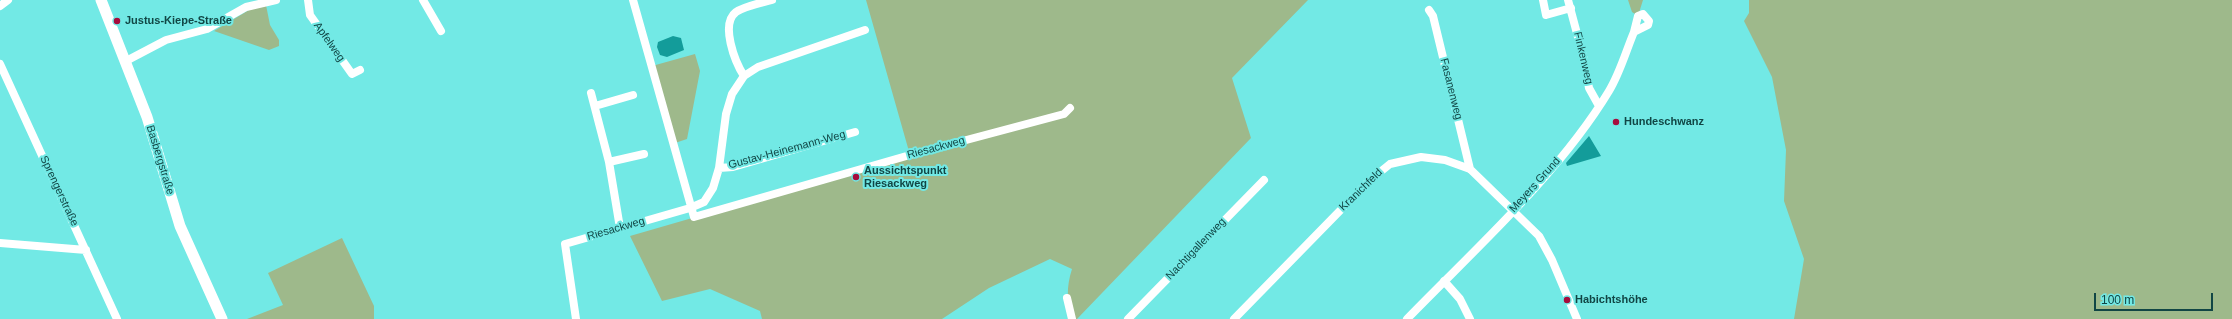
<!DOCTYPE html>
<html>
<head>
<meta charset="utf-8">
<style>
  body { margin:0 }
  #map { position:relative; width:2232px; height:319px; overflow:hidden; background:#72e9e5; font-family:Helvetica,sans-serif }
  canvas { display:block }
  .scale { position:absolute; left:2094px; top:293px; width:119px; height:18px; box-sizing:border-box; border:2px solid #114645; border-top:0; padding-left:5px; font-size:12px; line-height:14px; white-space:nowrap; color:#114645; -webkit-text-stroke:3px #72e9e5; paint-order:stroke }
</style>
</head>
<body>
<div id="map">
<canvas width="2232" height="319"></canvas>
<div class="scale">100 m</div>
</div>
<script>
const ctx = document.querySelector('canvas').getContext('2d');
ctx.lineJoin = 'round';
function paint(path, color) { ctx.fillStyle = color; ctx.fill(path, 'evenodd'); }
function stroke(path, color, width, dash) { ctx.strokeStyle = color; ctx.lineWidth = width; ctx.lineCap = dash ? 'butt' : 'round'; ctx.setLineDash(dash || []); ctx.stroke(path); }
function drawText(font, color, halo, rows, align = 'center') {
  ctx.font = font + ' Helvetica,sans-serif'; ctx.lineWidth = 4; ctx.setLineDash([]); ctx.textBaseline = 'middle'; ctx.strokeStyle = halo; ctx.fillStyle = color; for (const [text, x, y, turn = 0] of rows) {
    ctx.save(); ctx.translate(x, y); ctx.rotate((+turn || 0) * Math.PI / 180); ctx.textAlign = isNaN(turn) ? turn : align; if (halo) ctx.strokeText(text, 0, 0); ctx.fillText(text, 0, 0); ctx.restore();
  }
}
paint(new Path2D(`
  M866,0H1308L1232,78L1251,138L1077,319H1072C1067,300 1066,288 1072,269L1050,259L989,288L942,319H762L760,311L710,289L662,301L630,236L910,155Z
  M1628,0H1643L1638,16L1632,12Z
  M1749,0H2232V319H1794L1804,259L1784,201L1786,150L1772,77L1744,21L1749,13Z
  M266,5L270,25L279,40V46L269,50L214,31L249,10Z
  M695,54L700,71L687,139L672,144L652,66Z
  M342,238L374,306V319H247L283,305L268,273Z`), '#9eb98b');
paint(new Path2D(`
  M673,36L681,38L684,50L667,57L660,55L657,47L658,42Z
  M1589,136L1601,156L1567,166L1566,163Z`), '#139c9a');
stroke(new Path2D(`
  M308,0L310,15L352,74L360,70
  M423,0L441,31
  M633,0L694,217L910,155L1064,114L1070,108
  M1543,0L1546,15L1571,8
  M1568,0L1583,56L1589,88L1599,106
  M0,6L8,0
  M1429,10L1433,16L1470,169
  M126,61L166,40L207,29L246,7L276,0
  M0,64L117,319
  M744,76C735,62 720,24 736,12C745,6 761,3 772,0
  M591,93L609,162L620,228
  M595,106L633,95
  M609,162L644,154
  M719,168L733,167L855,132
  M0,243L86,250
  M1444,281L1460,299L1470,319
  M1067,298L1072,319
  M576,319L565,244L690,208L704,202L713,188L719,168L726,114L732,94L744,76L758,67L865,30
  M1128,319L1264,180
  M1234,319L1369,181L1390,164L1421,157L1445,160L1470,169L1539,236L1552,260L1577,319
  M1407,319C1475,249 1559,174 1609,91C1620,73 1626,51 1634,32L1648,25L1649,21L1643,14L1638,16L1634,32`), '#fff', 8);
stroke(new Path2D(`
  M101,0L147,117L180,226L222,319`), '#fff', 11);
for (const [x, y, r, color] of [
  [117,21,4,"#a60d3d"],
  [1616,122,4,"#a60d3d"],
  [856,177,4,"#a60d3d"],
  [1567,300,4,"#a60d3d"]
]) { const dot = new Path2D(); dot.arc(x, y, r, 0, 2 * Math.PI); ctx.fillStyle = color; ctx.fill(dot); stroke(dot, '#72e9e5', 1.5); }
drawText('bold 11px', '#114645', '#72e9e5', [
  ["Justus-Kiepe-Straße",125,21],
  ["Hundeschwanz",1624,122],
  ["Aussichtspunkt",864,171],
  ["Riesackweg",864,184],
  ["Habichtshöhe",1575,300]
], 'left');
drawText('11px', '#114645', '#72e9e5', [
  ["Apfelweg",329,42,55],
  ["Finkenweg",1583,58,77],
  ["Fasanenweg",1451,89,76],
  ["Riesackweg",936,148,-15],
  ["Gustav-Heinemann-Weg",787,150,-15],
  ["Basbergstraße",160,160,73],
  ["Meyers Grund",1535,185,-48],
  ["Kranichfeld",1361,190,-44],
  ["Sprengerstraße",59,191,65],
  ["Riesackweg",616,229,-16],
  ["Nachtigallenweg",1196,249,-46]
]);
</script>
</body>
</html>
